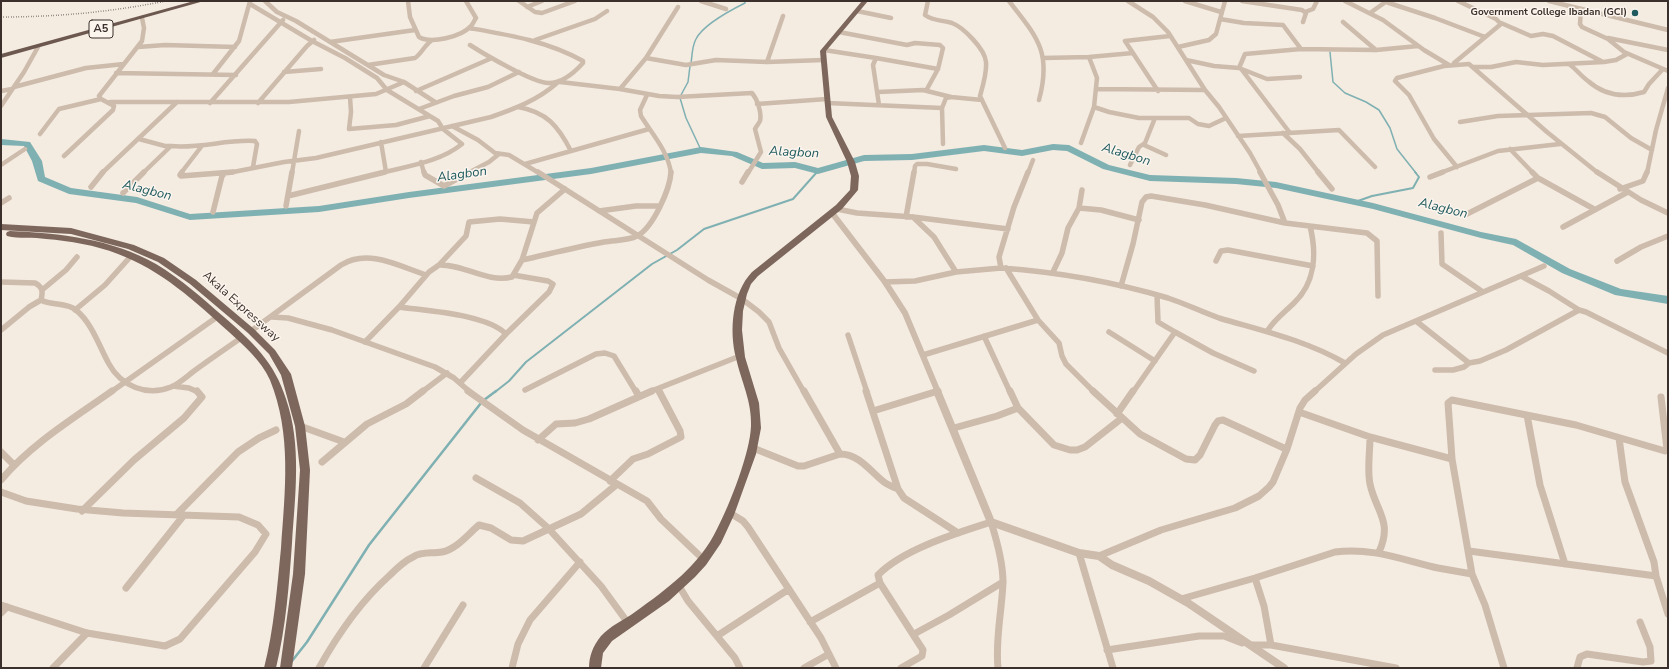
<!DOCTYPE html>
<html>
<head>
<meta charset="utf-8">
<style>
  body { margin:0 }
  #map { position:relative; width:1669px; height:669px; overflow:hidden; background:#f4ebe1; font-family:"Nunito Sans",sans-serif }
  canvas { display:block }
  .frame { position:absolute; inset:0; border:2px solid #3b302b; pointer-events:none }
</style>
</head>
<body>
<div id="map">
<canvas width="1669" height="669"></canvas>
<div class="frame"></div>
</div>
<script>
const ctx = document.querySelector('canvas').getContext('2d');
ctx.lineJoin = 'round';
function stroke(path, color, width, dash) { ctx.strokeStyle = color; ctx.lineWidth = width; ctx.lineCap = dash ? 'butt' : 'round'; ctx.setLineDash(dash || []); ctx.stroke(path); }
function paint(path, color) { ctx.fillStyle = color; ctx.fill(path, 'evenodd'); }
function drawText(font, color, halo, rows, align = 'center') {
  ctx.font = font + ' "Nunito Sans",sans-serif'; ctx.lineWidth = 3; ctx.setLineDash([]); ctx.textBaseline = 'middle'; ctx.strokeStyle = halo; ctx.fillStyle = color; for (const [text, x, y, turn = 0] of rows) {
    ctx.save(); ctx.translate(x, y); ctx.rotate((+turn || 0) * Math.PI / 180); ctx.textAlign = isNaN(turn) ? turn : align; if (halo) ctx.strokeText(text, 0, 0); ctx.fillText(text, 0, 0); ctx.restore();
  }
}
stroke(new Path2D(`
  M1330,52L1333,82L1345,93L1366,102L1379,110L1390,128L1397,149L1416,173
  M691,64C692,56 692,46 696,39C703,25 731,10 745,3V1
  M681,95L688,82L690,66
  M680,98L686,118L701,150
  M816,173L818,171`), '#7fb0b2', 1.5);
stroke(new Path2D(`
  M1355,202L1372,196L1413,188L1419,177L1415,172
  M495,392L509,381L526,362L652,264L677,250L704,229L793,199L817,172`), '#7fb0b2', 2);
stroke(new Path2D(`
  M484,400L496,391
  M292,661L307,642L369,545L481,403`), '#7fb0b2', 2.5);
paint(new Path2D(`
  M1,139L30,142L42,161L45,177L71,188L137,197L190,214L319,206L409,192L591,168L701,147L737,152L763,163L795,162L818,168L864,155L912,154L984,145L1022,150L1053,144L1069,145L1109,165L1150,175L1236,178L1276,182L1373,203L1481,232L1516,239L1570,269L1621,289L1668,296V304L1615,295L1562,273L1513,245L1481,238L1373,209L1276,188L1236,184L1150,181L1103,169L1067,151L1053,150L1022,156L984,151L912,160L864,161L818,174L795,168L762,169L732,156L701,153L591,174L409,198L319,212L190,220L136,203L69,194L38,181L32,161L24,146L1,145Z`), '#7fb0b2');
stroke(new Path2D(`
  M265,1L277,12L296,21L384,75L404,82L435,102
  M408,1L410,17L419,37C431,44 461,37 471,26C473,24 474,21 476,18L466,1
  M519,1L535,12L542,13L575,1
  M701,1L726,9
  M928,1L925,15C933,21 942,20 952,23C963,27 985,49 986,62C987,73 983,85 980,96L1005,148
  M1009,1C1037,37 1052,52 1039,100
  M1128,1L1153,17L1168,32L1205,90L1219,107L1250,153L1261,173
  M1185,1L1221,12
  M1242,1L1302,10L1306,13L1303,22
  M1345,1L1383,20L1424,50L1449,65
  M1549,1L1668,30
  M1386,2L1435,18L1485,37
  M250,4L312,41L345,58L377,78L387,90L438,121L443,129L462,144C440,162 408,166 381,173
  M527,7L542,1
  M1581,9L1580,24L1582,27L1608,39L1624,52L1668,71
  M857,11L891,18
  M1305,12L1313,9L1317,1
  M1370,13L1387,1
  M1220,19L1244,23L1283,25L1301,49
  M1343,22L1376,50
  M1501,23L1531,36L1543,34L1553,36L1603,62
  M469,28C509,35 547,41 583,61V63C574,73 563,83 549,83C535,84 484,54 470,45
  M839,32L907,45L915,43L940,45L943,48L938,69L927,89
  M1608,38L1668,50
  M535,40L595,19L607,11
  M330,42L415,30
  M138,47L165,45L235,47
  M1178,47L1209,40L1216,34L1225,1
  M824,50L876,58L873,65L879,105
  M1089,57L1097,78L1094,107L1109,112L1139,118H1189L1198,124L1209,126L1226,118
  M646,58L686,65L716,60L767,62L823,60
  M876,58L938,69
  M1043,58L1089,57L1133,53
  M1186,60L1214,66L1239,68L1267,79L1300,77
  M767,62L783,16
  M1454,63L1501,24L1496,19L1458,1
  M1569,64C1576,69 1581,76 1588,81C1604,95 1624,98 1644,92L1649,84L1663,69
  M368,65L415,58C422,53 424,46 431,41
  M1473,67H1491L1516,62L1543,65L1604,62L1616,60L1627,54
  M1239,68L1245,54L1301,49L1376,50L1418,46
  M1242,70L1290,133
  M284,72L321,69
  M116,73L236,75
  M213,74L239,41L250,1
  M560,82L620,89L659,96L677,97L752,93C757,99 762,112 760,121C759,123 756,127 755,129L761,152L748,173
  M14,87L86,68L124,64
  M620,89L646,58L678,7
  M1096,89L1205,90
  M1,91L12,89
  M416,91L492,58
  M1158,91L1125,41L1170,36
  M878,92L923,90L951,97L946,98L942,108
  M647,95L640,110L641,116C652,134 668,151 671,173
  M350,97L351,112L349,129L396,125L430,116
  M951,97L982,100
  M110,102H289L376,94L404,82
  M210,103L283,20
  M258,103L307,46L314,40
  M827,103L942,108L943,144
  M757,104L827,99
  M1,106L24,72L38,47
  M518,107C547,112 558,126 571,151
  M419,109L454,96L488,87L519,72
  M1460,122L1498,116L1591,113L1605,117L1631,138L1652,150
  M452,126L478,140L495,153L509,155L539,173
  M1283,133L1300,149L1319,173
  M40,134L59,109L101,99
  M1238,136L1339,130L1375,167
  M139,139L165,146H171L143,173
  M381,142L386,172
  M1081,143L1094,107
  M1144,145L1166,155
  M171,146C199,149 227,139 255,141L257,144L253,167
  M1510,149L1533,173
  M64,156L113,110L114,106L101,99L99,96L142,41L144,28L142,18
  M421,162L424,173
  M525,164L649,129
  M1,165L25,149
  M1130,165L1139,147L1145,143L1155,118
  M1457,167L1434,139L1409,95L1395,81L1397,78L1444,66L1469,64L1547,132L1598,173
  M102,173L177,102
  M181,173L201,147
  M228,173L284,162L316,158L491,117C514,109 538,100 557,83
  M292,173L299,131
  M468,173L489,162L499,154
  M914,173L915,166L917,164H927L956,169
  M1028,173L1033,160
  M1440,173L1498,151L1560,144
  M1647,173L1656,130L1668,88`), '#cdbbac', 4.5);
stroke(new Path2D(`
  M182,172L180,175L181,176L233,172
  M424,172L425,175L444,186L470,172
  M538,172L708,280L742,299L759,312L769,322L779,348L804,392
  M1028,172L1014,207L999,257L1001,268C1058,272 1114,282 1168,298C1186,304 1202,312 1219,318C1263,331 1305,340 1345,363
  M1260,172L1278,205L1285,223
  M1318,172L1332,189
  M1532,172L1538,178L1594,209
  M1597,172L1641,200L1668,213
  M1430,177L1443,172
  M742,182L748,172
  M91,187L103,172
  M1620,189L1643,181L1647,172
  M123,193L144,172
  M288,196L385,172
  M1,203L9,198
  M286,206L292,172
  M1079,208L1101,210L1139,220
  M837,209L857,213L913,217L1008,229
  M599,211L636,206H660
  M213,212L222,176L224,174
  M1467,214L1538,178
  M906,217L914,172
  M913,217L934,237L956,272
  M1563,227L1626,193
  M1441,233L1442,264L1483,292
  M522,260C549,254 576,247 604,242C614,240 627,241 637,236C653,228 670,189 671,172
  M1216,261L1221,251L1228,250L1313,266
  M1617,261L1641,247L1668,236
  M439,265C465,264 486,283 512,277L522,260L537,213L565,189
  M1006,268L1038,320L1059,343L1062,356L1066,364L1094,392
  M1053,272L1062,253L1068,228L1079,208L1082,190
  M1521,276L1549,291L1579,310
  M1,282L35,283C43,287 43,292 41,300
  M885,282L915,281L956,272L1001,268
  M1121,286L1133,244L1142,202L1146,197L1151,196L1205,205L1285,223L1367,233L1377,241L1378,296
  M42,290L66,270L77,257
  M41,300C52,306 66,302 76,310C92,323 99,346 109,364C121,386 147,397 171,387C180,383 186,377 194,371C209,360 225,349 241,338
  M399,307C427,311 486,314 506,334
  M75,310L105,285L131,256
  M272,317L288,318L332,330L435,367L454,378L470,392
  M1416,321L1469,363
  M1,330L29,307L41,300
  M1268,330C1275,319 1285,312 1294,303C1315,283 1317,254 1310,226
  M251,331L341,265C368,248 399,266 426,275
  M1109,332L1155,361
  M1175,332L1213,353L1254,371
  M848,335L867,392
  M984,336L1010,392
  M365,342L399,307L429,272L439,265L466,236L469,222L500,219L534,222
  M923,355L1038,320
  M1435,370H1453L1464,367L1469,363L1480,361L1506,350L1579,310L1586,312L1668,353
  M460,383L506,334L549,292L553,284L548,281L513,275
  M173,386L189,388L198,392
  M658,389L660,392
  M525,390L596,354L605,353L614,356L636,392
  M111,392L217,317
  M422,392L447,373
  M649,392L740,356
  M935,392L938,391
  M1133,392L1175,332L1158,322L1157,295
  M1314,392L1356,354L1383,335L1544,266`), '#cdbbac', 5.5);
stroke(new Path2D(`
  M468,391L523,430L647,501L661,519L703,559
  M636,391L639,396
  M804,391L840,454
  M866,391L898,489L904,498L958,533
  M1010,391L1018,408L1054,445L1070,450H1077L1085,447L1122,418
  M1093,391L1140,434L1186,459L1195,460L1200,455L1215,425L1218,421L1223,420L1286,449
  M873,411L938,391
  M1299,412L1370,437L1452,459
  M1117,414L1133,391
  M1527,415L1540,485L1565,564
  M300,426L344,442
  M954,428L997,416L1018,408
  M1370,437C1370,452 1367,469 1370,484C1376,512 1393,521 1379,552
  M1619,438L1625,482L1654,562L1656,576L1668,614
  M538,440L556,424L575,423L589,419L652,391
  M753,448L798,466H804L840,454C859,454 870,471 884,482C888,485 893,487 898,489
  M1,452L14,465
  M322,462L367,424L406,404L423,391
  M476,478L520,503L548,528L601,586L628,623
  M1,480C31,444 74,418 112,391
  M610,481L633,459L648,454L681,437L680,431L659,391
  M1,492L26,501L77,509L123,513L239,517L258,525L266,534L255,552L180,639L165,646L87,633L1,605
  M82,511L134,460L184,418L202,397L197,391
  M730,513L743,521L748,527L821,638L836,668
  M177,514L238,452L259,438L276,430
  M1469,551L1656,576
  M1079,553L1113,668
  M1099,556L1161,530L1235,508L1259,496L1269,487L1273,482L1287,449L1300,408L1305,400L1315,391
  M1255,578L1264,606L1271,645
  M679,586L688,601L735,658L740,668
  M126,588L184,515
  M1181,599L1255,578L1335,552C1372,547 1403,560 1438,568C1449,570 1461,572 1472,574
  M1,613L7,607
  M810,622L880,583
  M914,634L949,615L1003,582
  M717,636L789,589
  M1251,645H1271L1396,668
  M1107,650L1199,636H1224L1242,643
  M53,668L87,633
  M319,668C338,634 360,602 389,576C396,569 404,561 413,557C422,551 432,554 442,552C457,549 468,534 479,525L491,528L511,540L523,541L581,514L616,485
  M424,668L463,605
  M512,668L518,644L530,620L580,562
  M804,668L829,654
  M901,668L922,656L923,650L880,583L878,575C903,549 957,533 991,522C997,541 1003,562 1003,582C1002,611 995,639 998,668
  M1504,668L1485,605L1472,574L1452,459L1448,403L1452,400L1576,425L1665,451L1667,449L1661,397
  M1577,668L1580,657L1587,654L1643,662L1651,661L1650,647L1640,622`), '#cdbbac', 7);
stroke(new Path2D(`
  M832,213L885,282L905,313L938,392`), '#cdbbac', 6);
stroke(new Path2D(`
  M937,391L991,522L1079,553L1099,556L1112,565L1149,581L1188,603L1284,668`), '#cdbbac', 8);
paint(new Path2D(`
  M862,1H868L826,51L832,117L855,162L859,176L858,190L842,209L758,276L751,284L747,294L743,311L742,330L745,357L759,403L761,428L756,454L734,515L721,543L706,565L695,577L669,601L612,641L603,653L601,668H589C589,656 593,646 601,636C610,626 624,620 635,612C667,589 700,565 717,529C730,504 750,453 751,426C752,401 741,381 736,358C729,331 732,293 752,272L836,205L850,190L851,176L847,162L826,117L820,51Z
  M1,224L71,228L134,245L164,258L196,280L254,329L275,350L291,374L305,426L310,470L305,574L292,668H280L293,574L300,470L295,426L281,375L269,354L248,333L190,284L158,262L128,249L71,234L1,230Z
  M10,231C60,233 112,239 156,264C181,279 202,298 224,317C252,341 275,363 286,399C302,445 295,496 292,543C289,585 286,627 276,668H264C274,629 277,588 281,548C285,491 292,434 270,380C261,360 244,346 229,332C195,301 161,270 118,254C95,245 70,241 46,239C34,237 19,239 7,236L6,234L7,232Z`), '#7d675c');
paint(new Path2D(`
  M194,1H204L1,58V54Z`), '#6c584f');
stroke(new Path2D(`
  M1,17C57,17 111,12 166,1`), '#3b302b', 1.5, [0.5, 2]);
for (const [x, y, r, color] of [
  [1635,13,4,"#1f5a5e"]
]) { const dot = new Path2D(); dot.arc(x, y, r, 0, 2 * Math.PI); ctx.fillStyle = color; ctx.fill(dot); stroke(dot, '#fbf5ee', 1.5); }
drawText('bold 10px', '#3b302b', '#fbf5ee', [
  ["Government College Ibadan (GCI)",1627,13]
], 'right');
for (const [x, y, w] of [
  [101,29,24]
]) { const box = new Path2D(); box.roundRect(x - w / 2, y - 9, w, 18, 3); ctx.fillStyle = '#fbf5ee'; ctx.fill(box); stroke(box, '#3b302b', 1); }
drawText('bold 11px', '#3b302b', null, [
  ["A5",101,29]
]);
drawText('12px', '#3b302b', '#fbf5ee', [
  ["Akala Expressway",241,307,42]
]);
drawText('italic 13px', '#1f5a5e', '#fbf5ee', [
  ["Alagbon",794,153,3],
  ["Alagbon",1126,155,17],
  ["Alagbon",462,175,-8],
  ["Alagbon",147,191,14],
  ["Alagbon",1443,209,14]
]);
</script>
</body>
</html>
